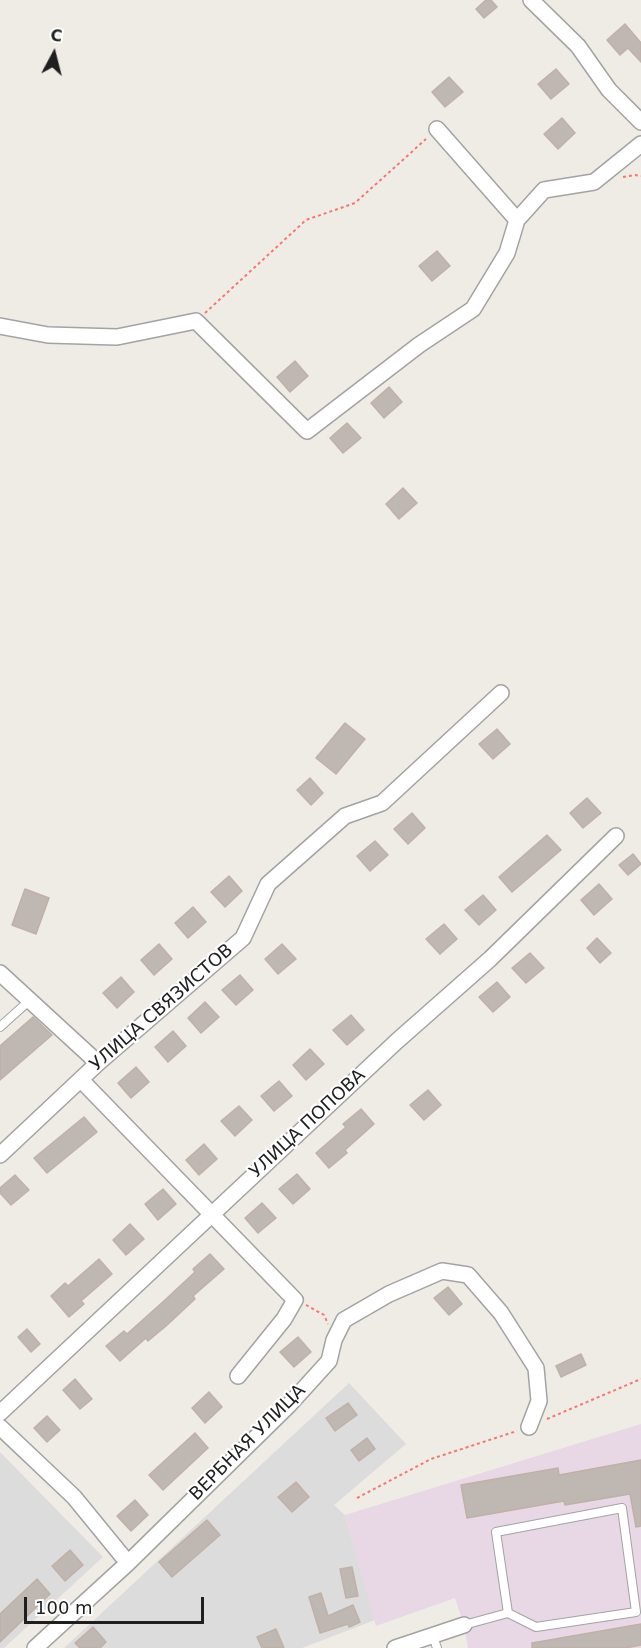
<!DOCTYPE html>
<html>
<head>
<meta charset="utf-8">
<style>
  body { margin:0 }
  #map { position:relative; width:641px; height:1648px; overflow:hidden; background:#efebe5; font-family:"DejaVu Sans",sans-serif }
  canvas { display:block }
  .north { position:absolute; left:24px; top:24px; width:60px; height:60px; -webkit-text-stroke:4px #fff; paint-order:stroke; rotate:7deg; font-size:16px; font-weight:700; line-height:24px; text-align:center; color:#1f1f1f }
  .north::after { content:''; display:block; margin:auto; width:21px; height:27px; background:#1f1f1f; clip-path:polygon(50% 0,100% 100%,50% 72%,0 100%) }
  .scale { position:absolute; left:24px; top:1597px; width:180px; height:27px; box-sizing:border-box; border:3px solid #1f1f1f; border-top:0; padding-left:8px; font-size:18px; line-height:21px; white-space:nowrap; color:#1f1f1f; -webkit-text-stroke:4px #fff; paint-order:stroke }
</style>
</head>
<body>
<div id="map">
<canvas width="641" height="1648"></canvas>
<div class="north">С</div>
<div class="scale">100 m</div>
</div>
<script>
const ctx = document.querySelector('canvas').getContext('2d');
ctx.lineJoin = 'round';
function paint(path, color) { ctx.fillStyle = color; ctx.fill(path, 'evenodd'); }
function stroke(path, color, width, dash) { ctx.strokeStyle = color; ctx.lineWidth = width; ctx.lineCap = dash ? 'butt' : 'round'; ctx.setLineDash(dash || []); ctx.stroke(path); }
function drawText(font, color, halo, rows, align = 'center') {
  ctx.font = font + ' "DejaVu Sans",sans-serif'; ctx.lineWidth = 4.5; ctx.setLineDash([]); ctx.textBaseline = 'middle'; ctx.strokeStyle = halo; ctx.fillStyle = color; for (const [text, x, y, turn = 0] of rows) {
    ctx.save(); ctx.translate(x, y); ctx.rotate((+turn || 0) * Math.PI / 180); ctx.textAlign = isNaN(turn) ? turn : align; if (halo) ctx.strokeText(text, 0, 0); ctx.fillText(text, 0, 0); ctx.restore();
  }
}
paint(new Path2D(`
  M349,1383L406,1444L334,1505L345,1515L375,1620L302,1648H64Z
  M0,1452L103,1557L4,1648H0Z`), '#dddcdc');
paint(new Path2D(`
  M641,1424V1648H468L464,1625L455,1598L376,1626L345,1515Z`), '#e8d8e6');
const building = new Path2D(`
  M486,0H491L497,7L484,18L476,9Z
  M625,24L641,43V62L628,48L620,55L607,40Z
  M556,69L569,84L551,99L538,84Z
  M449,77L463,92L445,107L432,92Z
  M562,118L575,133L558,149L544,134Z
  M437,251L450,266L432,281L419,266Z
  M295,361L308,376L290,392L277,377Z
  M389,387L402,402L384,418L371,403Z
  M347,423L361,438L343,453L330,438Z
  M403,488L417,503L399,519L386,504Z
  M345,723L365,739L336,774L316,758Z
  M497,729L510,744L493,759L479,744Z
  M310,778L323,793L311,805L297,790Z
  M587,798L601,813L583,828L570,813Z
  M412,813L425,828L408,844L394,829Z
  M547,835L561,850L512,892L499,877Z
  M375,841L388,855L370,871L357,856Z
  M633,854L641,864L628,875L619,865Z
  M229,876L242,891L225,907L211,892Z
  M599,884L612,899L594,915L581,900Z
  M25,889L49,898L36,934L12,925Z
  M483,895L496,910L479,925L465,910Z
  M193,907L206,922L188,938L175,923Z
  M444,924L457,939L440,954L426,939Z
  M597,938L611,953L600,963L587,948Z
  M159,944L172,959L154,975L141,960Z
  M282,944L296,959L278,974L265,959Z
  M530,953L544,968L526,983L512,968Z
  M240,975L253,990L236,1005L222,990Z
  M121,977L134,992L117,1008L103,993Z
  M497,982L510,997L493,1012L479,997Z
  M205,1002L219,1017L201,1033L188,1018Z
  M351,1015L364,1030L347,1045L333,1030Z
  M33,1017L52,1035L0,1080V1046Z
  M173,1031L186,1046L168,1062L155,1047Z
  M310,1049L324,1064L306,1080L293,1065Z
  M136,1067L149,1082L131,1098L118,1083Z
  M279,1081L292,1096L274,1111L261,1096Z
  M428,1090L441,1105L424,1120L410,1105Z
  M239,1106L252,1120L235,1136L221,1121Z
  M361,1109L374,1124L345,1150L347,1153L329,1168L316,1153L346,1127L343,1124Z
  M84,1117L97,1132L47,1173L34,1158Z
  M204,1144L217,1159L199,1175L186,1160Z
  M297,1174L310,1189L293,1204L279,1189Z
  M15,1175L29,1190L11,1205L0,1193V1188Z
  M163,1189L176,1204L158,1220L145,1204Z
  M262,1203L276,1218L258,1233L245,1218Z
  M130,1224L144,1239L126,1255L113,1240Z
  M210,1254L224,1269L193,1296L195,1299L166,1326L148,1341L146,1338L120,1361L106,1346L124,1331L127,1334L165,1300L195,1272L193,1269Z
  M99,1259L112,1274L81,1301L84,1304L69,1317L51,1296L65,1283L68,1286Z
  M448,1287L462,1304L449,1315L434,1298Z
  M27,1329L40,1344L31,1352L18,1337Z
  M298,1337L311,1352L294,1367L280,1352Z
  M581,1354L586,1365L561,1377L556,1366Z
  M75,1379L92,1399L80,1409L63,1390Z
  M209,1392L222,1407L205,1423L192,1408Z
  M348,1403L357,1415L335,1431L326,1418Z
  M47,1416L60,1430L47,1442L34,1428Z
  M195,1433L208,1448L163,1490L149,1475Z
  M367,1438L375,1449L359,1461L351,1450Z
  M641,1460V1526L636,1527L630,1494L565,1505L564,1501L467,1518L461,1485L558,1468L559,1475Z
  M296,1482L309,1497L292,1512L278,1497Z
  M135,1500L148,1515L131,1531L117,1516Z
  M207,1520L220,1535L172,1577L159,1562Z
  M70,1550L83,1565L65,1581L52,1566Z
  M352,1567L358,1596L346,1598L340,1569Z
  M37,1579L50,1594L0,1642V1614Z
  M321,1593L328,1616L353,1605L360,1622L349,1627L348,1624L320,1633L309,1597Z
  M641,1624V1645L626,1648H532V1643Z
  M93,1627L106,1642L100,1648H80L75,1643Z
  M276,1629L284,1648H262L257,1637Z`);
paint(building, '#bfb7b2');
stroke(building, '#c0b1a8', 1.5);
const lane = new Path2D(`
  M0,1027L30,1000
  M464,1625L508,1613L536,1627L636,1612L622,1508L496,1532L508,1613
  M433,1636L437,1648`);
const street = new Path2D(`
  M531,0L578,46L609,90L641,122
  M437,129L517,220
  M0,326L48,335L117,337L196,321L307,431L419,345L473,309L507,253L517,220L544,190L594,182L641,144
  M0,973L98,1063
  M81,1080L295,1300L284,1319L238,1376
  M0,1155L98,1063L243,938L268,884L345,816L382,803L501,693
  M0,1413L397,1041L490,959L616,836
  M0,1427L74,1497L128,1563
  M35,1648L128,1563L289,1405L329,1361L334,1340L344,1320L389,1294L442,1271L468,1275L501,1313L536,1368L539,1401L529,1427
  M395,1648L464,1625`);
stroke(lane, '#a3a3a3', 10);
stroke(street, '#a3a3a3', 18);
stroke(new Path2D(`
  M623,177L635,175L641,176
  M205,313L306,220L355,203L426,139
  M306,1305L324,1315L328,1324
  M547,1419L641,1379
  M357,1498L431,1459L517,1431`), '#f37872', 2, [3, 3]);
stroke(lane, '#fff', 8);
stroke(street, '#fff', 15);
drawText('18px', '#1f1f1f', '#fff', [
  ["УЛИЦА СВЯЗИСТОВ",162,1008,-41],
  ["УЛИЦА ПОПОВА",308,1124,-43],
  ["ВЕРБНАЯ УЛИЦА",248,1443,-45]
]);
</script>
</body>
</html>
